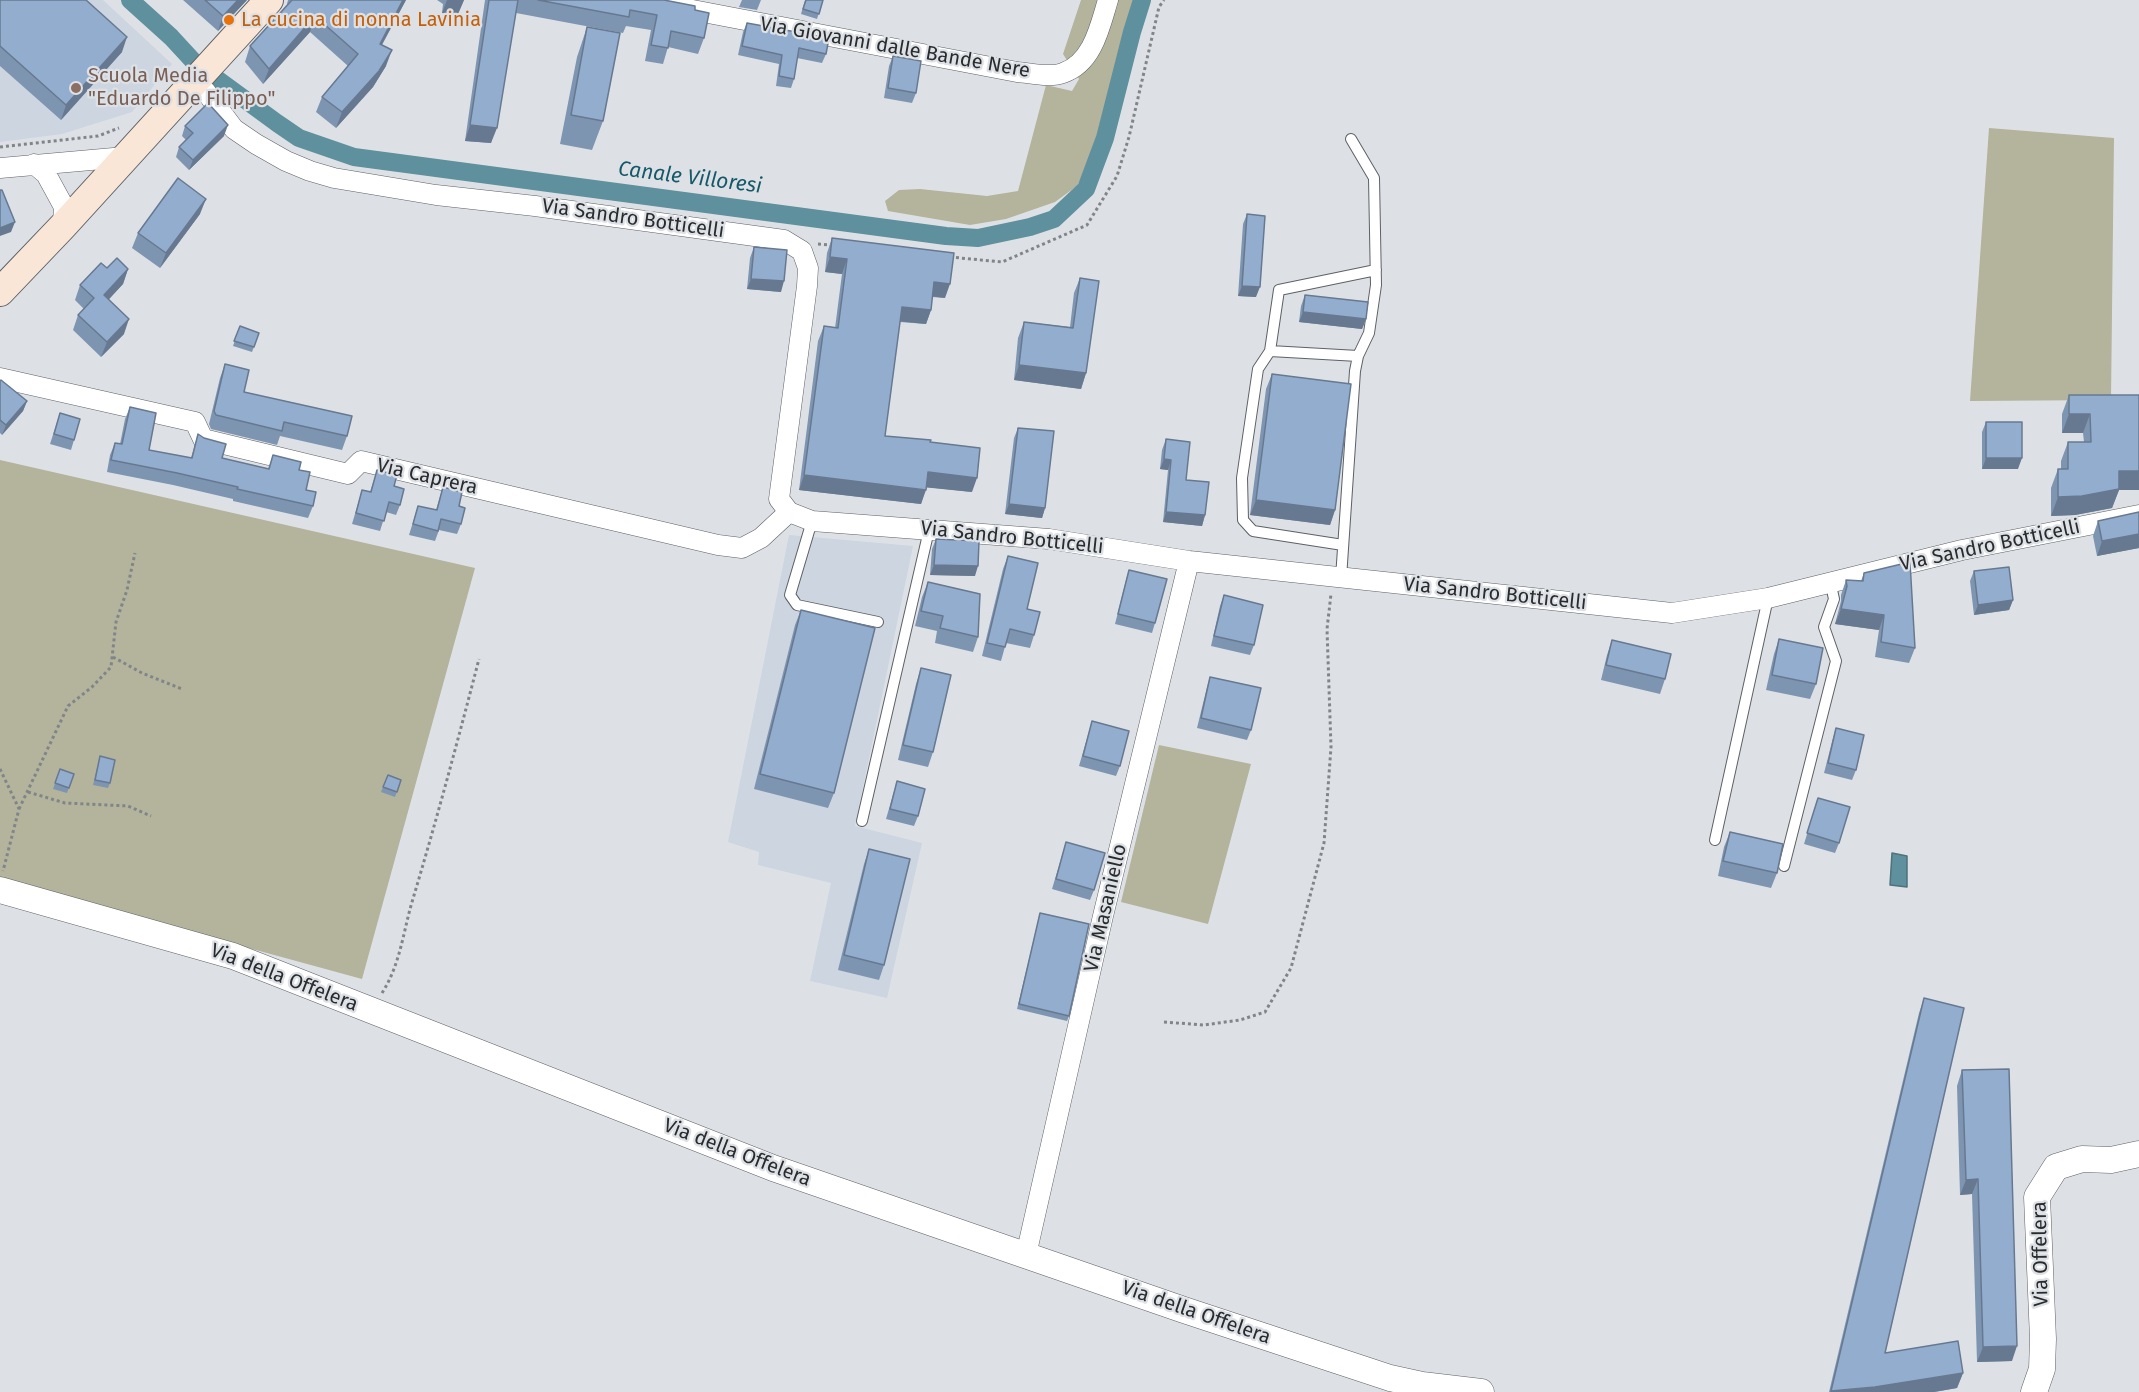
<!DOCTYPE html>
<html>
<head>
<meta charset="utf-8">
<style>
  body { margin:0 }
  canvas { display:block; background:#dde1e6 }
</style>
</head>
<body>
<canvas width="2139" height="1392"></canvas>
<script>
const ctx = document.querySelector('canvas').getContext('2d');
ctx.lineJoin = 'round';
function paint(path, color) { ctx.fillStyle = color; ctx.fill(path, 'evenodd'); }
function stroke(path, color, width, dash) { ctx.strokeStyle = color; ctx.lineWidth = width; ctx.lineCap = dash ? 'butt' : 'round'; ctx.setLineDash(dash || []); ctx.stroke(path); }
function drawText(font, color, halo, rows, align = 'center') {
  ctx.font = font + ' "Fira Sans",sans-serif'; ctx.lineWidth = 4.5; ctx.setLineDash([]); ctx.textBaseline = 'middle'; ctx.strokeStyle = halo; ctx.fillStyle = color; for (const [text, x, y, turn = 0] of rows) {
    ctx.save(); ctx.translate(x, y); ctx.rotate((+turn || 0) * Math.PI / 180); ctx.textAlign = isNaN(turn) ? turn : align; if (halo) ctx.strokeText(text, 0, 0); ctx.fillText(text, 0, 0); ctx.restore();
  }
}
paint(new Path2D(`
  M0,0H103L172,64L132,112L62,134L0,142Z
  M789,535L913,546L855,826L922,843L887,998L810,981L831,883L758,865L759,852L728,842Z`), '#ccd5e0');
paint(new Path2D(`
  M1081,0H1137L1091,159L1077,186L1055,202L1006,219L970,225L888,211L885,201L899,190L920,189L987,196L1018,191L1046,85L1072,91L1079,79L1063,54Z
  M1989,128L2114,138L2111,400L1970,401Z
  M0,460L475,568L362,979L0,880Z
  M1159,745L1251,764L1208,924L1121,902Z`), '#b3b49b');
const water = new Path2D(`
  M1892,853L1907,856V887L1890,885Z`);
paint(water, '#5f909d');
stroke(water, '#4f727b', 1.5);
stroke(new Path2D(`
  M130,0L171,37L195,63L277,123L299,138L354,157L946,236L978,238L1030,227L1054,219L1086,189L1105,138L1132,32L1142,0`), '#5f909d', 18);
const service = new Path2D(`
  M1270,351L1279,290L1376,270
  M812,521L790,595L797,605L878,622
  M1343,545L1253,531L1243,520L1242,478L1258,369L1270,351L1358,356
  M1341,578L1355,371L1358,356L1369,333L1376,285L1374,178L1351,139
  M862,821L929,530
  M1715,840L1768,598
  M1784,866L1836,661L1824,627L1834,599L1830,581`);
const minor = new Path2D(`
  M640,0L1017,72C1031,73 1050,78 1063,73C1093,63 1100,26 1108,0
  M194,82L206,92L234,129L256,144L286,161L310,171L334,178L436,195L535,206L784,240L802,251L808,268L807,286L779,499L789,512L812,521L1049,539L1189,561L1672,613L1768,598L1962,550L2139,515
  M34,164L46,174L64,207L63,226
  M0,168L125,157
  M0,378L195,422L203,439L348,474L361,461L718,545L742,548L761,538L789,512
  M1026,1255L1103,916L1189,561`);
const tertiary = new Path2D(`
  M0,890L233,956L773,1168L1184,1310L1390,1378L1422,1385L1481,1392
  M2034,1392L2042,1369L2043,1339L2037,1197L2056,1167L2082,1159L2111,1160L2139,1154`);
const secondary = new Path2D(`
  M0,292L63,226L269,0`);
stroke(service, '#5d6065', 12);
stroke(minor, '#5d6065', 21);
stroke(tertiary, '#5d6065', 27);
stroke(secondary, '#5d6065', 30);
stroke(new Path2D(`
  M0,147L98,136L119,128
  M818,244L832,245
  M950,257L1002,262L1087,225L1117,176L1129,137L1159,7L1164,0
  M113,657L142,673L182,689
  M0,769L19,809L3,871
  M28,792L65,803L128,806L151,816
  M19,809L68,706L92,687L111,667L116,622L127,590L135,553
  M382,993C400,965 403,933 412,902C436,822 458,740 479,659
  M1164,1022L1204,1025L1240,1020L1265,1012L1291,968L1324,843L1331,747L1327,629L1331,594`), '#828588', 3, [3, 3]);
stroke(service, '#fff', 10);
stroke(minor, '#fff', 20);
stroke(tertiary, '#fff', 26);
stroke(secondary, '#f9e6d7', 28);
paint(new Path2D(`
  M0,0L122,52L61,120L0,66Z
  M183,0H247L218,31Z
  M288,0H406L382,45L386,66L373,87L336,128L316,112L322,97L348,66L310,32L263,84L245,62L250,46L287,5V4Z
  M437,0H464L458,14L442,13L443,4Z
  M485,0H664L695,10L704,38L698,54L668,47L663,64L645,61L651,30L626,26L623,33L516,13L491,143L465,141Z
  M742,0H761L757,10L739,7Z
  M805,0H823L817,19L801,14Z
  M747,23L826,54L822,63L797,58L794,79L791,88L776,86L779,64L738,55L743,32Z
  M587,27L603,121L592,150L560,144L577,57Z
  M893,56L916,93L912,103L884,98L889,66Z
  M185,126L224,136L189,170L176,157L179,147L186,140L182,136Z
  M200,214L160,268L132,248L138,233Z
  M1247,214L1256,297L1238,296L1243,224Z
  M832,238L945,298L932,297L931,310L926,324L900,322L885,436L930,442L972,492L926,487L921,504L799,490L818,341L824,326L835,328L842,274L825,272L827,253Z
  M754,247L781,292L747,289L750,258Z
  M107,268L128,269L123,284L109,299L124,334L101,357L73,330L78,315L84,309L75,300L80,285Z
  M1080,278L1086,373L1081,389L1014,380L1018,338L1024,322L1070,327L1074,293Z
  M1305,295L1366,319L1362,329L1299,322L1301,306Z
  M240,326L259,333L252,352L233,346Z
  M225,364L244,392L347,436L342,450L280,436L277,445L211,429L209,424L220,378Z
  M1272,374L1335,510L1330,525L1250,515L1266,389Z
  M0,381L27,401L23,411L2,435L0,433Z
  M2069,395H2139V490H2119L2112,508L2075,515L2051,516V488L2058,469H2061V461L2068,442H2084L2083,433H2062V414Z
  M130,407L149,450L191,458L198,434L222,458L268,469L273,455L299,470L306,490L313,506L308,518L233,501V499L173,485L107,472L110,455L115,443L120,444L125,419Z
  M60,413L74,440L71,450L50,444Z
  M1986,422L2018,469H1982V432Z
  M1018,428L1045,508L1042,518L1005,514L1014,438Z
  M1166,439L1186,480L1205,515L1202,526L1163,522L1168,470L1160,469L1162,450Z
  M377,470L394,486L400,505L396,515L386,512L380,531L352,524L362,490L370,492Z
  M443,487L459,506L461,524L457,534L439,530L435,541L409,535L418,506L436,510Z
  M2139,512V548L2097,556L2093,536L2098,521Z
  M936,539L975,576L930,575L932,549Z
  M1008,556L1027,609L1034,635L1030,648L1006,643L1001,661L982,656L1003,569Z
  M1129,570L1155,623L1152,633L1115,624L1126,580Z
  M1974,571L2013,600L2009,610L1974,615L1970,581Z
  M1864,573L1915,648L1909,663L1875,657L1879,630L1835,624L1841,601V595L1846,580L1861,581Z
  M928,582L978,637L973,652L935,643L937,631L915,626L922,597Z
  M1224,595L1254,645L1250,655L1211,646L1220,606Z
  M801,610L834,793L828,808L754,789L795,625Z
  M1779,639L1816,684L1810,699L1766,690L1774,654Z
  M1612,640L1665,679L1660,694L1601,680L1607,655Z
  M921,668L933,752L928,767L898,760L916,684Z
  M1210,677L1251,730L1247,740L1197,728L1207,687Z
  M1092,721L1120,766L1116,776L1079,766Z
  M1836,728L1856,770L1852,780L1824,773L1833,738Z
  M100,756L110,783L108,788L93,785Z
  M60,769L74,774L67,793L53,789Z
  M388,775L401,780L395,797L381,792Z
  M897,781L918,816L914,826L886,819Z
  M1818,798L1839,843L1835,853L1804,844Z
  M1730,832L1777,873L1771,888L1718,876L1724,847Z
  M1066,842L1094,890L1090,900L1052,889Z
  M869,849L884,965L879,980L838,970L864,864Z
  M1040,913L1069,1016L1067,1021L1017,1009Z
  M1924,998L1885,1353L1963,1373L1957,1388L1934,1392H1829L1919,1013Z
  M1962,1070L2012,1361L1977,1362L1972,1194L1960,1195L1957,1086Z`), '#7e95b1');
paint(new Path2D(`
  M238,0H247L218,31L223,16Z
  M403,0H406L374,59L380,44Z
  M447,0H464L458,14L442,13Z
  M315,16L310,32L263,84L269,69Z
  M127,37L122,52L61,120L66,105Z
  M392,50L386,66L373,87L336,128L342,112Z
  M228,125L224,136L189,170L193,160Z
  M470,125L497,128L491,143L465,141Z
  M206,199L200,214L160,268L166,253Z
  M15,222L11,232L0,236V228Z
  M830,257L847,259L842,274L825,272Z
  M128,269L123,284L99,310L104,295Z
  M751,279L784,281L781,292L747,289Z
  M934,282L950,284L945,298L929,296Z
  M1242,286L1260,287L1256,297L1238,296Z
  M902,307L931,310L926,324L896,321Z
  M1303,312L1366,319L1362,329L1299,322Z
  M129,319L124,334L101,357L107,342Z
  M1019,365L1086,373L1081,389L1014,380Z
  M27,401L23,411L2,435L6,425Z
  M2069,414H2090L2083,433H2062Z
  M1986,458H2022L2018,469H1982Z
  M1164,459L1171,460L1168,470L1160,469Z
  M2119,471H2139V490H2119L2112,508L2075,515L2051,516L2058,497Z
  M928,472L977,478L972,492L922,487Z
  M804,475L926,490L921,504L799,490Z
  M1256,500L1335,510L1330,525L1250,515Z
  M1009,504L1045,508L1042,518L1005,514Z
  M1166,512L1205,515L1202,526L1163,522Z
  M2139,534V548L2097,556L2102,541Z
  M934,565L978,566L975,576L930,575Z
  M2013,600L2009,610L1974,615L1978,605Z
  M1841,609L1884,615L1879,630L1835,624Z
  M1978,1179L1972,1194L1960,1195L1966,1180Z
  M2017,1346L2012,1361L1977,1362L1983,1347Z
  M1963,1373L1957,1388L1934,1392H1830L1831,1391Z`), '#677990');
const building = new Path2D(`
  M0,0H86L127,37L66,105L0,46Z
  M205,0H238L223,16Z
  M292,0H403L380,44L392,50L379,71L342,112L322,97L358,54L315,16L269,69L250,46Z
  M489,0H518L497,128L470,125Z
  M538,0H664L695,6V10L709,13L704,38L671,31L668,48L651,45L657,15L630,10L629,17Z
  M806,0H823L819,14L803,9Z
  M747,23L829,38L826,54L799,48L794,79L779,76L782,55L742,46Z
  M587,27L620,33L603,121L571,115Z
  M893,56L921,61L916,93L888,88Z
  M208,103L228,125L193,160L179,147L193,133L185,126Z
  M178,178L206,199L166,253L138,233Z
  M0,190H2L15,222L0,228Z
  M1247,214L1265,216L1260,287L1242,286Z
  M832,238L954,253L950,284L934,282L931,310L902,307L885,436L931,440L930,442L980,448L977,478L928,472L926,490L804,475L824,326L838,328L847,259L830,257Z
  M754,247L787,250L784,281L751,279Z
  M117,258L128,269L104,295L129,319L107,342L78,315L94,298L80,285L101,263L107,268Z
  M1080,278L1099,281L1086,373L1019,365L1024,322L1073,328Z
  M1305,295L1368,302L1366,319L1303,312Z
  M240,326L259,333L254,347L234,341Z
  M225,364L249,370L244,392L352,416L347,436L284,422L282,431L216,415L214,411Z
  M1272,374L1351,384L1335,510L1256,500Z
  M1,380L27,401L6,425L0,420V381Z
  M2069,395H2139V471H2119V489L2082,496L2058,497V469H2068V442H2091L2090,414H2069Z
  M130,407L156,413L149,450L192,458L198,434L204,438L226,444L222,458L269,469L273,455L301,462L299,470L310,472L306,490L316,492L313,506L237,489L238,487L177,473L111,460L115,443L122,444Z
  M60,413L80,419L74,440L54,434Z
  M1986,422H2022V458H1986Z
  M1018,428L1054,431L1045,508L1009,504Z
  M1166,439L1190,442L1186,480L1209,482L1205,515L1166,512L1171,460L1164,459Z
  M377,470L397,475L394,486L404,489L400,505L389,502L384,521L356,513L362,490L371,492Z
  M443,487L462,492L459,506L465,508L461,524L441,519L438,531L413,524L418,506L437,510Z
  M2139,512V534L2102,541L2098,521Z
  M936,539L979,541L978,566L934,565Z
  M1008,556L1038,563L1027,609L1040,612L1034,635L1010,629L1005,647L987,643Z
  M1910,562L1915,648L1881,642L1884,615L1841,609L1847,586L1846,580L1863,581L1864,573Z
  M2009,567L2013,600L1978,605L1974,571Z
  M1129,570L1167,579L1155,623L1118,614Z
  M928,582L980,594L978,637L940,628L943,616L921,611Z
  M1224,595L1263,605L1254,645L1214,636Z
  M801,610L875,628L834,793L760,774Z
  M1779,639L1823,648L1816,684L1772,675Z
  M1612,640L1671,654L1665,679L1606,665Z
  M921,668L951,675L933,752L903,745Z
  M1210,677L1261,688L1251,730L1201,718Z
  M1092,721L1129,731L1120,766L1083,756Z
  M1836,728L1864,735L1856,770L1828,763Z
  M100,756L115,760L110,783L95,780Z
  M60,769L74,774L69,788L55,783Z
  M388,775L401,780L397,792L383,787Z
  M897,781L925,789L918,816L890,809Z
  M1818,798L1850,807L1839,843L1807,833Z
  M1730,832L1783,844L1777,873L1723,861Z
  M1066,842L1105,853L1094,890L1056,879Z
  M869,849L910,859L884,965L844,955Z
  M1040,913L1089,924L1069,1016L1019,1004Z
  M1924,998L1964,1008L1885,1353L1958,1341L1963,1373L1875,1387L1831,1391Z
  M2009,1069L2017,1346L1983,1347L1978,1179L1966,1180L1962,1070Z`);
paint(building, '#93adce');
stroke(building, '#677990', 1.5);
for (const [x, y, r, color] of [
  [229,20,6,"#e8710a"],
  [76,88,6,"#8d6e63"]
]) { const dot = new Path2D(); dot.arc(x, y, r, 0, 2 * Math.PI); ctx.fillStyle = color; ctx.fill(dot); stroke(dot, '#dde1e6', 2); }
drawText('20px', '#c56008', '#dde1e6', [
  ["La cucina di nonna Lavinia",241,20]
], 'left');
drawText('20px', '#292b2d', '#dde1e6', [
  ["Via Giovanni dalle Bande Nere",895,48,10],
  ["Via Sandro Botticelli",633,219,8],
  ["Via Caprera",427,477,13],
  ["Via Sandro Botticelli",1012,538,6],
  ["Via Sandro Botticelli",1990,546,-12],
  ["Via Sandro Botticelli",1495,594,6],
  ["Via Masaniello",1106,908,-77],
  ["Via della Offelera",284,978,21],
  ["Via della Offelera",737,1153,21],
  ["Via Offelera",2041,1254,-91],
  ["Via della Offelera",1196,1313,19]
]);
drawText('20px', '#785e54', '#dde1e6', [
  ["Scuola Media",88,76],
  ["\"Eduardo De Filippo\"",88,99]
], 'left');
drawText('italic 21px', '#155968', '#dde1e6', [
  ["Canale Villoresi",690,178,7]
]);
</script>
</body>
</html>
